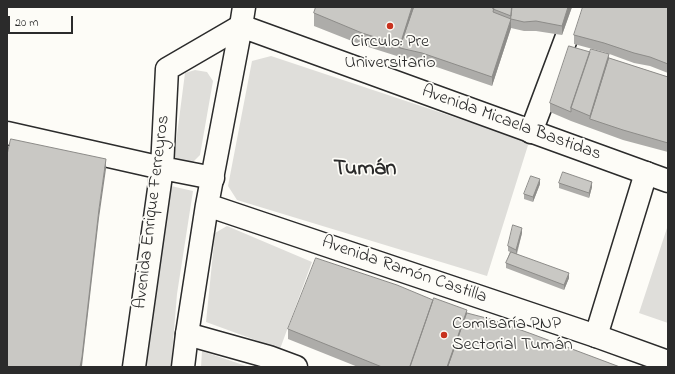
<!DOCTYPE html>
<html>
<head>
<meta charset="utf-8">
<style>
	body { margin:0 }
	#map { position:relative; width:675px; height:374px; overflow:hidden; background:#fdfcf7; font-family:"Indie Flower",sans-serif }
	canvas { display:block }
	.frame { position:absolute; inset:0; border:8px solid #2b2b2b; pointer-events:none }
	.scale { position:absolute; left:8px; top:16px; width:65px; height:18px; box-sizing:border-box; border:2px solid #2b2b2b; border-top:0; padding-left:5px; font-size:12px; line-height:14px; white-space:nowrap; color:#2b2b2b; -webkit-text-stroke:3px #fdfcf7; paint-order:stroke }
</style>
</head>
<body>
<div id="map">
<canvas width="675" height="374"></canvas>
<div class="frame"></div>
<div class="scale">20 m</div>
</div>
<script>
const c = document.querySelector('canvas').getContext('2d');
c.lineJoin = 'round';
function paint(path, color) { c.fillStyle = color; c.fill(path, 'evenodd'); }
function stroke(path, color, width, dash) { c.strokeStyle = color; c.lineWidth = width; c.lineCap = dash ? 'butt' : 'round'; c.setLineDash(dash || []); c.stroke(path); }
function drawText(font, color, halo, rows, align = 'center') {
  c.font = font + ' "Indie Flower",sans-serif'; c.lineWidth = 3.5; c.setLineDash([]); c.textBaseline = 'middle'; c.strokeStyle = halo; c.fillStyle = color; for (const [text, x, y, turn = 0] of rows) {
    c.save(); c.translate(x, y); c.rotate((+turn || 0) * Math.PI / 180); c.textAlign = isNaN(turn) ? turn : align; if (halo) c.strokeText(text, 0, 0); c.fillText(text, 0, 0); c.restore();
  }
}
const green = new Path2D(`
	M271,56l258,86 -42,134 -250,-76 -9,-14 24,-125z
	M195,70l12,2 6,9 -13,74 -8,8 -18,-5 11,-85z
	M171,186l22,5 -16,103 -6,73h-25z
	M668,225v98l-29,-10z
	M227,226l85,36 -32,87 -74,-27 9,-89z
	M202,351l47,16h-48z`);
const minor = new Path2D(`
	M531,132l47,-125
	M7,133l155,35 51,10
	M187,334l82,23 27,10
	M596,336l50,-163
	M134,367l28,-199 5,-99 74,-43`);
const tertiary = new Path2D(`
	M241,26l3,-19`);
const secondary = new Path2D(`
	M207,205l389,131 72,26
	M183,367l4,-33 20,-129 34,-179 427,155`);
const wall = new Path2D(`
	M316,7h256l-10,28 -26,-4h-12l-13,-3 -19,58 -70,-24 -22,-5 -38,-12 -48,-19v-13z
	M668,7v66l-18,-7 -16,-3 -30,-11 -30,-8v-9z
	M609,58l59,19v75l-45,-12 -52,-19 -21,-9v-9z
	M559,183l33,4 -3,11 -30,-10z
	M540,184l-7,18 -9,-3v-5z
	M522,233l-5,21 52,24 -5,12 -58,-22v-5l4,-11 -2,-1v-5z
	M433,300l34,13 153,54h-262l-70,-28v-10z`);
const shadedWall = new Path2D(`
	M412,7h5l-17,41v9v-12z
	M512,7l-1,12v9l-19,58v-9l19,-58z
	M568,7h4l-10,28v-9z
	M609,54v13l-19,52v-3z
	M106,159v10l-7,49 -17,148v1h-2l19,-158z
	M540,179v5l-7,18v-5z
	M592,182v5l-3,11v-5z
	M522,228v5l-6,22v-5z
	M569,273v5l-5,12v-5z
	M467,310v12l-16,45h-4z`);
const building = new Path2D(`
	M316,7h96l-12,38 -38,-12 -48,-20z
	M414,7h80l-1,5 18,7 -19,58 -70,-24 -22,-5z
	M494,7h18l-1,9 -18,-7z
	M512,7h56l-6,19 -26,-5 -12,1 -13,-3z
	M583,7h85v57l-18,-7 -16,-4 -30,-10 -30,-8z
	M569,46l21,6 -19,56v4l-21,-9z
	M591,49l18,5 -19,62 -19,-8z
	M609,58l59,19v66l-45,-13 -33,-11z
	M11,139l95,20 -7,50 -17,148 -2,10h-73v-212z
	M563,172l29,10 -3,11 -30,-10z
	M531,176l9,3 -7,18 -9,-3z
	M513,225l9,3 -6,22 -8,-4z
	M511,252l58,21 -5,12 -58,-22z
	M316,258l81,27 36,15 -23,67h-28l-94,-38z
	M434,298l33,12 -20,57h-37z
	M467,313l23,6 42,15 88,33h-172z`);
const markers = [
	[390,26,4,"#c8321e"],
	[444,335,4,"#c8321e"]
];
const poiNames = [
	["Circulo: Pre",390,43],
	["Universitario",390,64],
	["Comisaría PNP",452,325,"left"],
	["Sectorial Tumán",452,346,"left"]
];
const streetNames = [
	["Avenida Micaela Bastidas",511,124,20],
	["Avenida Enrique Ferreyros",153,212,-83],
	["Avenida Ramón Castilla",404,271,19]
];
const districtNames = [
	["Tumán",365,170]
];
paint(green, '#dfdeda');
stroke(minor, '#2b2b2b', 25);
stroke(tertiary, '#2b2b2b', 25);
stroke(secondary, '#2b2b2b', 25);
stroke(minor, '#fdfcf7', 22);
stroke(tertiary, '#fdfcf7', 22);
stroke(secondary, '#fdfcf7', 22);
paint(wall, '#adaca9');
paint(shadedWall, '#8d8c89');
paint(building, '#c9c8c4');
stroke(building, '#8d8c89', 1);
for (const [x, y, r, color] of markers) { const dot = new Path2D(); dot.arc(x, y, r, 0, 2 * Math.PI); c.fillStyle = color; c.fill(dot); stroke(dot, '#fdfcf7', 1.5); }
drawText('18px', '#2b2b2b', '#fdfcf7', poiNames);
drawText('18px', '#2b2b2b', '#fdfcf7', streetNames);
drawText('bold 22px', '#2b2b2b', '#fdfcf7', districtNames);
</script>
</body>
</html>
